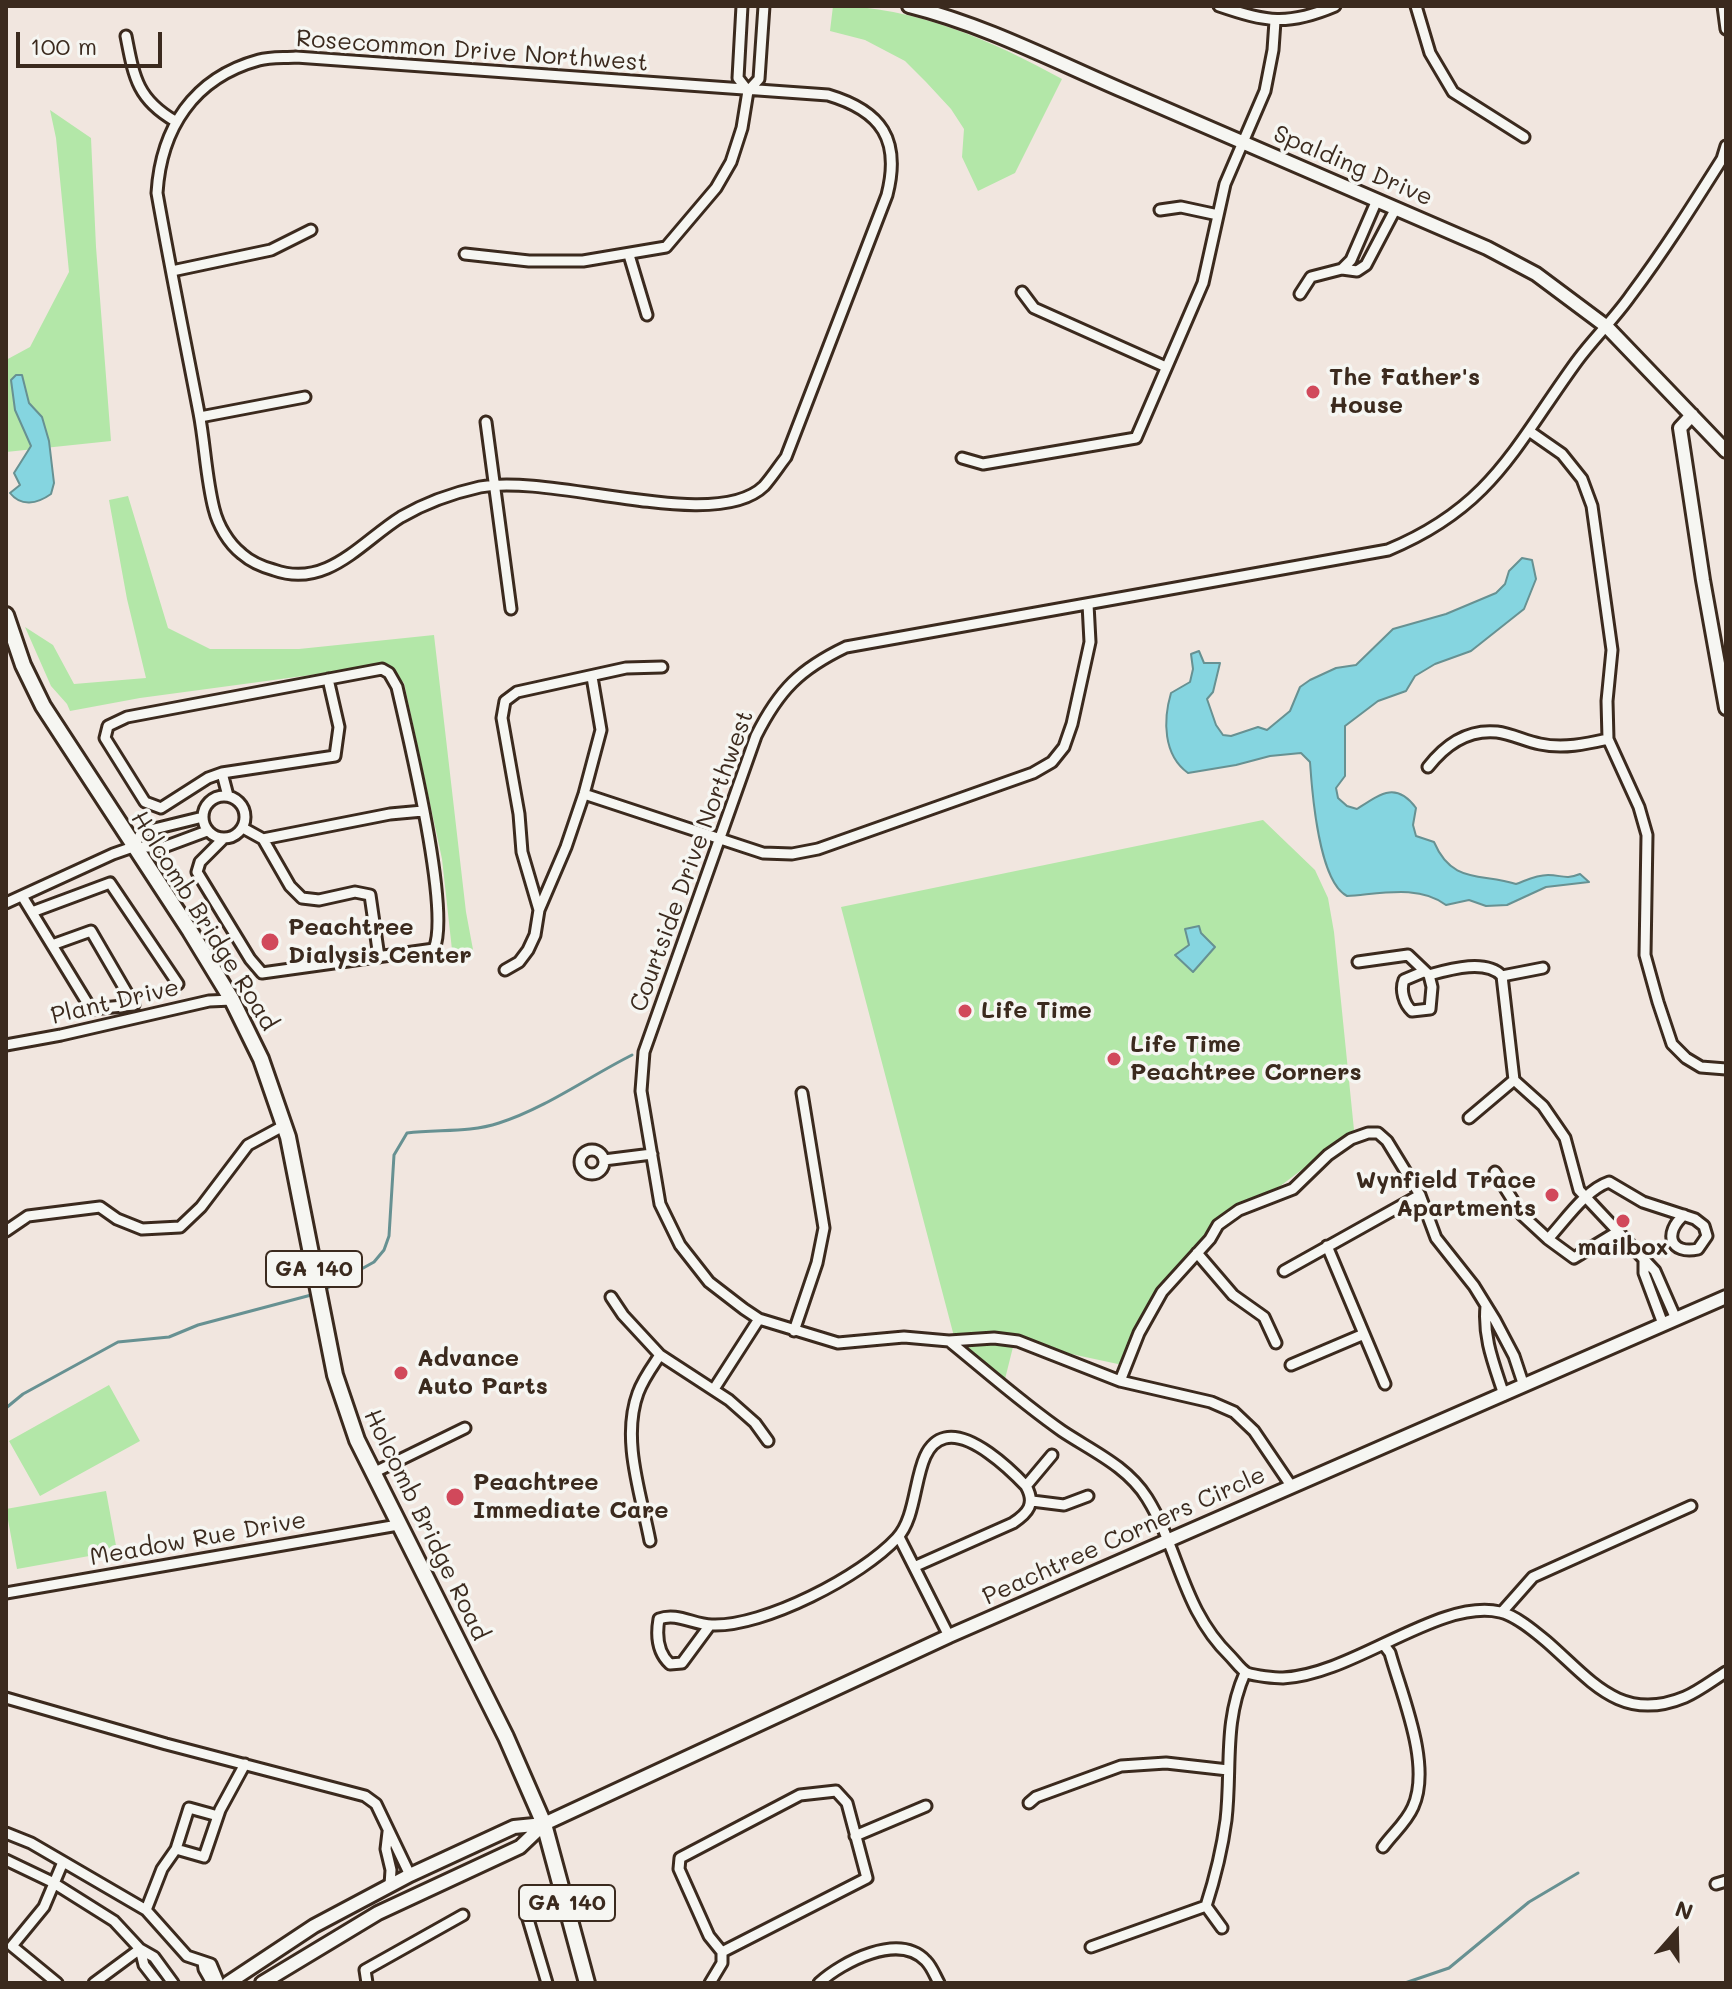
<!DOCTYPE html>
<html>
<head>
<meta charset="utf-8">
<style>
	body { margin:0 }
	#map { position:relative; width:1732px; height:1989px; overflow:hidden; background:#f1e6df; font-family:Mali,sans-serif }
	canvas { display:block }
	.frame { position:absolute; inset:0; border:8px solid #3b2a1e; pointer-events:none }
	.north { position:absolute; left:1636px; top:1893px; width:80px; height:80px; -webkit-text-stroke:6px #f6f6f2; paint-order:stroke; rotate:20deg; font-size:22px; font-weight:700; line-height:32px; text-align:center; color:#3b2a1e }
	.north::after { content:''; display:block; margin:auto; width:28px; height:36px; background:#3b2a1e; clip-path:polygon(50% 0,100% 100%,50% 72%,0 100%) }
	.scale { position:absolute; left:16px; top:32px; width:146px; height:36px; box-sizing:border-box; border:4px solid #3b2a1e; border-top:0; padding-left:10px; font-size:24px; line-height:28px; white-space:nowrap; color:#3b2a1e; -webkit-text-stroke:6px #f6f6f2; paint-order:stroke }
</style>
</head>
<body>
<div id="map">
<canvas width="1732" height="1989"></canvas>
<div class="frame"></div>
<div class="north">N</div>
<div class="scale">100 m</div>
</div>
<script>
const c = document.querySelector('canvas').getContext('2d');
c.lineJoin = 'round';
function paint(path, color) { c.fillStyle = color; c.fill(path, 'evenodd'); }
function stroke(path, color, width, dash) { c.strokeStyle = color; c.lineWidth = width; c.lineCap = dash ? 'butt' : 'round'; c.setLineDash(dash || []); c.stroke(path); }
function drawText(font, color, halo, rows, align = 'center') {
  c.font = font + ' Mali,sans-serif'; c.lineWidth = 7; c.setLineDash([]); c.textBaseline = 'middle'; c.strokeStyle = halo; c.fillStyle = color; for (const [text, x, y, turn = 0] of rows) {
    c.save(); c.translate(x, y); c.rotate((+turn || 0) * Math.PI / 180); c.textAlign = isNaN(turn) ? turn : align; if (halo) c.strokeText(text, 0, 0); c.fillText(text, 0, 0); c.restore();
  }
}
const green = new Path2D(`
	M833,6c81,0 160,35 229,73l-47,94 -37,18 -16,-34 2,-28 -13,-20 -25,-27 -21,-21 -40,-21 -35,-9z
	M50,110l41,28 5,109 15,194 -105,11v-92l24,-13 39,-75 -13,-134z
	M128,496l40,132 42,21h89l135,-14 32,277 8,43 -21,4 -11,-100 -38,-176 -19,-18 -245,33 -70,13 -3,-7 -16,-18 -26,-59 28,18 21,39 72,-6 -19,-79 -18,-99z
	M1263,820l52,50 13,28 6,34 20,198 -96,73 -33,20 -57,62 -36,82 -89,-19 -30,-1 -8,32 -3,-1 -39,-29 -2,-5h-5l-115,-437z
	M109,1385l31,56 -100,55 -31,-55z
	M106,1491l11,60 -100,18 -11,-60z`);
const water = new Path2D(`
	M16,375h6l7,28 13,14 7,24 5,42 -3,11c-14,10 -30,13 -41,-1l10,-8 -6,-12 17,-27 -16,-36 -4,-30z
	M1522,558l10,2 4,19 -12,30 -53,42 -36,13 -20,12 -9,15 -28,10 -33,25v50l-9,12 2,10 9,8 10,3c23,-15 39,-28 59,-1l-3,17 3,11 18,6c18,42 46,31 82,42 11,-4 20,-9 32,-9 14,0 17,5 32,-1l9,8 -43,5 -39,18 -21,1 -17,-6 -23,5c-27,-21 -67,-11 -99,-9 -28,-14 -35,-104 -37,-134l-9,-9 -31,3 -34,9 -48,8c-25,-18 -25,-53 -17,-80l19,-11 3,-13 -2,-15 8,-3 5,12h16l-7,29 -6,7 9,26 7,10 8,1 27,-9 9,3 23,-19 10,-24 10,-7 26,-12 20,-3 37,-36 53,-15 50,-21 9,-9 4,-13z
	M1199,926l2,7 14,14 -22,25 -18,-17 14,-10 -4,-16z`);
const stream = new Path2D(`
	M322,1291l52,-29 10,-12 5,-14 5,-81 13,-22c31,-4 62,0 92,-10 45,-14 91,-47 133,-68
	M6,1408l17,-14 95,-52 51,-5 29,-12 117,-31
	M1405,1983l44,-15 80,-66 49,-29`);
const street = new Path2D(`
	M742,6l-4,72 10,13
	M1219,6c47,16 69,20 116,0
	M1416,6l14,47 23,39 71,45
	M1723,6l3,23
	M126,36c8,41 11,63 49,85
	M296,57l532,38c54,16 73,45 59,100l-101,262c-7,9 -14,20 -22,29 -49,48 -211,-13 -284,1 -27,6 -55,16 -79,30 -40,25 -74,72 -127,53 -11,-3 -23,-8 -32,-16 -14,-11 -24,-29 -28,-45 -8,-31 -9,-65 -15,-96 -14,-73 -29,-146 -42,-220 4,-64 36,-115 102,-133 11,-3 25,-2 37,-3z
	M1160,210l21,-3 37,8
	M465,254l64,7h54l83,-14 50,-59 15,-26 11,-34 6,-37 11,-12 5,-73
	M629,255l18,60
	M1342,269l9,-9 26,-60
	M172,271l99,-21 40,-20
	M1022,292l12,16 132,59
	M1300,294l11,-17 31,-8 15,2 9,-6 30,-57
	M200,417l105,-20
	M486,422l25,187
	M1529,431l33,23 20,25 10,27 20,144 -5,51 1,38 31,68 8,28 -2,120 13,47 14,42 14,14 15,9 25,2
	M962,458l21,6 153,-26 67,-155 22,-99 40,-93 8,-41 2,-29
	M1428,767c17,-22 39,-38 69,-35 15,2 28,9 43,12 23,5 46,0 68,-5
	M222,773l6,23
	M584,794l179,59 29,1 26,-5 215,-76 19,-11 12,-15 8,-23 18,-82 -2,-38
	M203 817a21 21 0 1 1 42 0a21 21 0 1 1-42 0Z
	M243,828l20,11 127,-25 33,-3
	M223,839l-23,23 -3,10 53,87 12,14 172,-24c17,-39 -26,-213 -37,-262l-8,-14 -7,-4 -255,48 -19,9 -3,12 40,64 16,6 47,-30 14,-5 113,-17 4,-29 -11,-48
	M263,839l27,47 12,12 17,2 36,-8 15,3 9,62
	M133,847l9,-15 61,-15
	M22,896l69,113 43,-4 -43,-74 -39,14
	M6,903l107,-49 20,-7h31l43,-16
	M539,910l-17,-58 -3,-38 -17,-96 3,-17 12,-9 109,-24 36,-1
	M32,912l78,-29 68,101
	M1358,962l50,-7 21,20c22,-6 57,-16 73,1l12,104 29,26 22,32 14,52 76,81 21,48
	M505,970l14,-8 9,-12 7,-15 4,-25 27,-63 18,-53 17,-64 -9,-53
	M1423,972l-19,8c-4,10 0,24 8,31l18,-2 2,-22 -3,-12
	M1502,976l41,-8
	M6,1045l55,-10 148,-34 23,-1
	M1469,1118l45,-38
	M580 1162a12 12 0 1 1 24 0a12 12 0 1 1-24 0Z
	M604,1160l48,-6
	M1495,1172l27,43 26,24c17,-18 37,-49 61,-57l34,20 52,17 9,7 3,10 -9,13c-28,6 -35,-16 -14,-34
	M6,1231l22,-15 72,-9 17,12 25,10 38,-2 21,-20 47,-62 37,-20
	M1548,1239l26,19 43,-26
	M1197,1253l36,42 31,22 12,26
	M1644,1259v14l19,51
	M1284,1271l136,-76
	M611,1297l12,18 37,40 69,45 26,23 13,18
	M1486,1306c-3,33 8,58 18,89
	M794,1331l23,-68 7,-35 -22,-135
	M1364,1334l21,50
	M949,1341c37,30 74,63 113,90 30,20 65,35 85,67 33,53 35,111 83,158 5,5 11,14 17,17 9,3 27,5 36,5 70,-3 156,-80 217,-66 15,3 34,19 46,29 44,38 74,83 139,56 14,-6 28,-17 41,-25
	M1291,1365l73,-31 -37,-88
	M1120,1381l19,-48 23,-41 48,-53 8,-14 21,-15 54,-21 35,-34 23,-16 17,-6h10l9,8 33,54 16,43 38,48 21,34 19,36 10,30
	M714,1389l45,-70
	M373,1473l92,-45
	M1026,1486l26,-31
	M1292,1487l-38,-56 -20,-19 -23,-10 -91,-21 -102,-40 -24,-3 -45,3 -45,-4 -66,6 -79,-24 -15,-10 -35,-27 -29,-37 -20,-41 -19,-113 3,-39 112,-316c23,-46 44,-67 90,-89l542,-97c104,-43 127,-104 189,-189 17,-23 38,-43 54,-66 33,-44 62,-90 91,-136l4,-13
	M1032,1501l32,4 24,-9
	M899,1537l50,99
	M650,1541c-9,-47 -29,-102 -12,-148 5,-14 14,-26 22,-38
	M6,1593l392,-68
	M1502,1612l31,-35 158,-71
	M710,1625l-28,38 -12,1c-13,-12 -14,-28 -11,-45 18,-7 35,6 53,6 52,2 150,-49 185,-87 25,-26 14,-92 48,-100 26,-6 64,30 81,48 10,18 2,27 -13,37l-97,43
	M6,1698l160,46 199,52 11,8 34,71
	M836,1791l11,12 20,75 -145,74 -13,-16 -30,-67 1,-11 120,-63z
	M1029,1803l7,-6 85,-31 45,-3 62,7
	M218,1816l-29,-8 -13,41 28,8 16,-47 25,-46
	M388,1832l-2,17 5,21 -1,15
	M6,1833l25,10 115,67 41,46 24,8 8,19
	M855,1836l71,-30
	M1383,1847c10,-14 23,-24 30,-40 19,-42 -11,-111 -23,-154l-6,-8
	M6,1860l46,22 62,39 26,28 14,8 19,26
	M1716,1884l10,-3
	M1206,1906l16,22
	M146,1910l16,-41 14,-20
	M528,1919l19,64
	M1091,1947l115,-41c9,-28 16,-56 20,-86 6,-53 -3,-97 19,-147
	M140,1949l4,16 14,18
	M203,1962l1,7 8,14
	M57,1983l-45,-37 32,-39 19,-45
	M94,1983l46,-34
	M367,1983l-2,-13 98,-55
	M710,1983l12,-20v-11
	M819,1983c23,-21 80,-51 107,-22 6,6 9,15 13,22`);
const secondary = new Path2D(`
	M909,6c76,19 143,54 215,85 121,52 242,104 363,157l49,26 71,53 119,124
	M1692,415l-12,13 23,152 23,128
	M228,1983l86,-57 96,-51 104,-48 30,-3 405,-188 777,-339
	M262,1983l116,-70 142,-66 24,-23`);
const primary = new Path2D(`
	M6,615l17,50 20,41 147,225 42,69 29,59 27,78 47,238 22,65 149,297 38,87 43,159`);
const markers = [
	[1313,392,8,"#d1495b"],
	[270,942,10,"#d1495b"],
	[965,1011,8,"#d1495b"],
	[1114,1059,8,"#d1495b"],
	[1552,1195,8,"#d1495b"],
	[1623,1221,8,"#d1495b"],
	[401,1373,8,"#d1495b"],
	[455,1497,10,"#d1495b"]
];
const shields = [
	[314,1269,96],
	[567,1903,96]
];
const shieldNames = [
	["GA 140",314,1269],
	["GA 140",567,1903]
];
const streetNames = [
	["Rosecommon Drive Northwest",472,51,4],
	["Spalding Drive",1353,166,23],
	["Courtside Drive Northwest",692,861,-70],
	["Holcomb Bridge Road",204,921,58],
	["Plant Drive",115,1002,-13],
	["Holcomb Bridge Road",426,1525,64],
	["Peachtree Corners Circle",1124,1536,-24],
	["Meadow Rue Drive",198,1539,-10]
];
const poiNames = [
	["The Father's",1329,378],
	["House",1329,406],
	["Peachtree",288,928],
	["Dialysis Center",288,956],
	["Life Time",981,1011],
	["Life Time",1130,1045],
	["Peachtree Corners",1130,1073],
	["Wynfield Trace",1536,1181,"right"],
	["Apartments",1536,1209,"right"],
	["mailbox",1623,1248,"center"],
	["Advance",417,1359],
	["Auto Parts",417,1387],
	["Peachtree",473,1483],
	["Immediate Care",473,1511]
];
paint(green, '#b3e7a8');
paint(water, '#85d5e0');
stroke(water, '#679192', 2);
stroke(stream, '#679192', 3);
stroke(street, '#3b2a1e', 15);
stroke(secondary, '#3b2a1e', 18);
stroke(primary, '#3b2a1e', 20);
stroke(street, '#f6f6f2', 9);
stroke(secondary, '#f6f6f2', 12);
stroke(primary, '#f6f6f2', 14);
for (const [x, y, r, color] of markers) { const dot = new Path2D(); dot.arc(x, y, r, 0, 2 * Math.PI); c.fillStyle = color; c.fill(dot); stroke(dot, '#f6f6f2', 3); }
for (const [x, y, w] of shields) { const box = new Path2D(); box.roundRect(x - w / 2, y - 18, w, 36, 6); c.fillStyle = '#f6f6f2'; c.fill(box); stroke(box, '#3b2a1e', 2); }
drawText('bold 22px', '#3b2a1e', null, shieldNames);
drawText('24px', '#3b2a1e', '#f6f6f2', streetNames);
drawText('bold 24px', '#3b2a1e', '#f6f6f2', poiNames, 'left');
</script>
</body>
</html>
